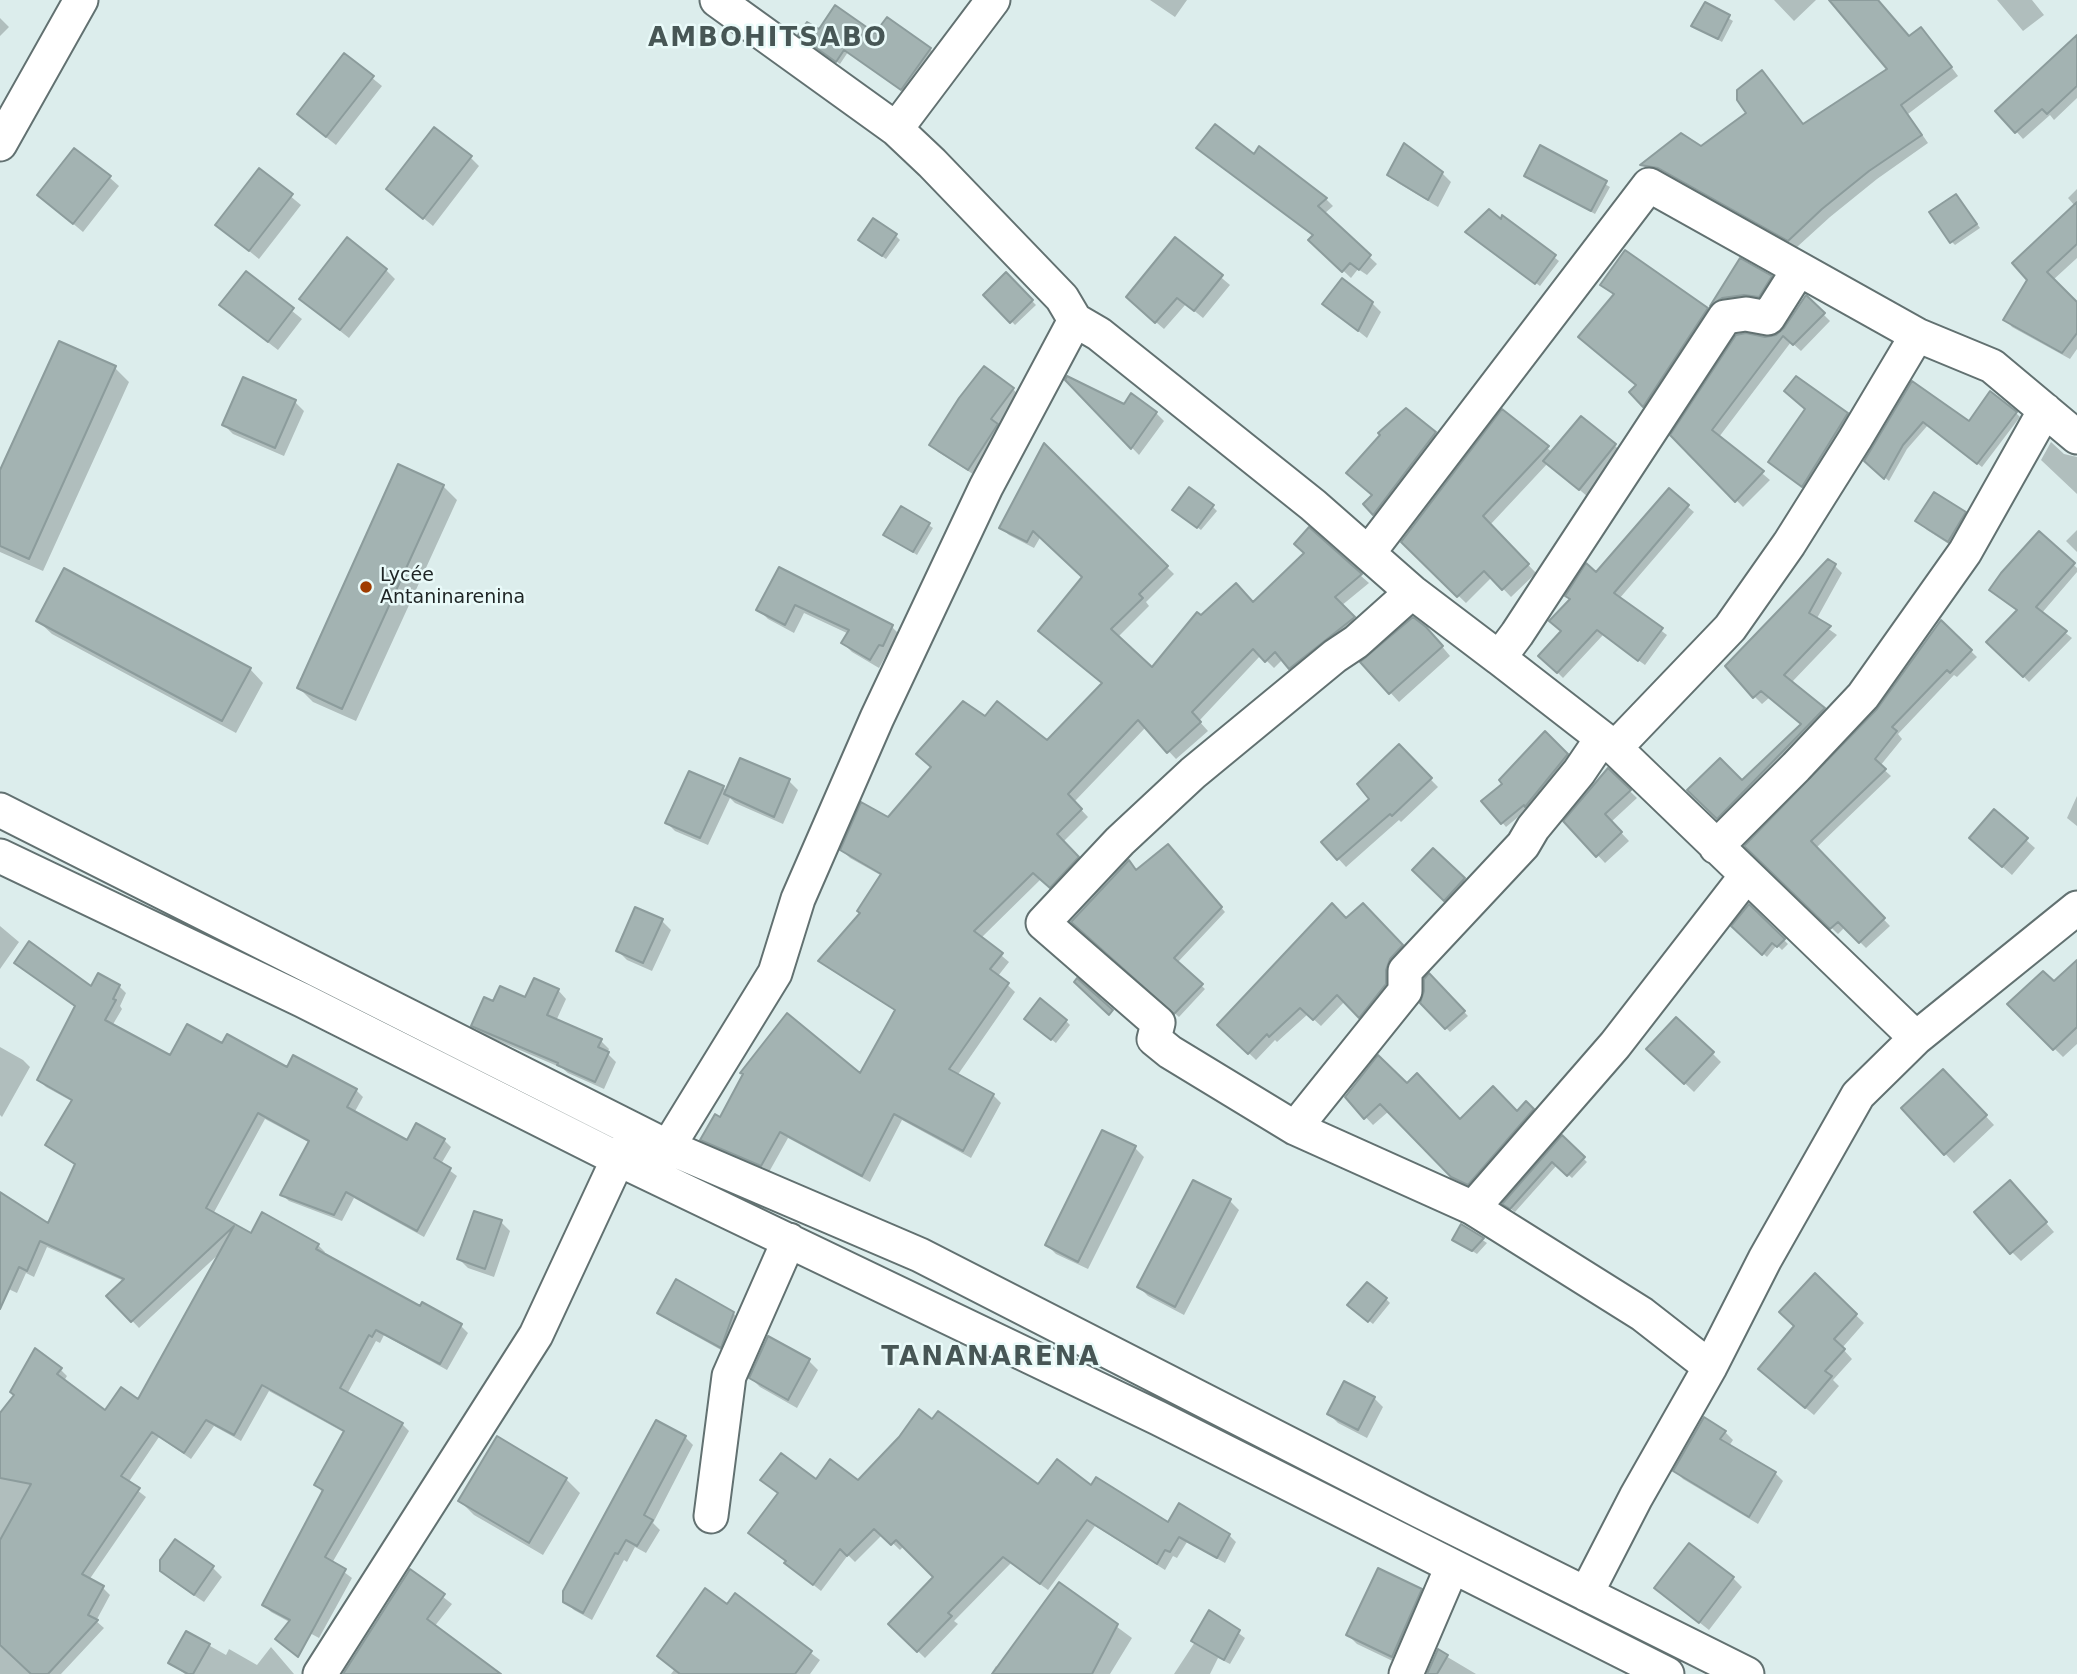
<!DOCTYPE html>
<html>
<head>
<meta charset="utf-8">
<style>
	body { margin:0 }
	canvas { display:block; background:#dcedec }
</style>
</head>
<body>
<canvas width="2077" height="1674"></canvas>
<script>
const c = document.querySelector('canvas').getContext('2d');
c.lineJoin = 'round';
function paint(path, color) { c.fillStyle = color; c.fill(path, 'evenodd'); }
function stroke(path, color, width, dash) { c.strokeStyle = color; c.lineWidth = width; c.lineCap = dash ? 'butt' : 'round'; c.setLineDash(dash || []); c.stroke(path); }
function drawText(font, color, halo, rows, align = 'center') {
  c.font = font + ' "DejaVu Sans",sans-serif'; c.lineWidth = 5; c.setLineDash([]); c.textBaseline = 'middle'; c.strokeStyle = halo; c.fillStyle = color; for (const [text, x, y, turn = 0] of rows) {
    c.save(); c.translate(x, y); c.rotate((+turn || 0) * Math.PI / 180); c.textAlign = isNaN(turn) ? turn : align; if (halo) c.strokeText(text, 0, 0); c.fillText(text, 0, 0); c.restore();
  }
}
const shadow = new Path2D(`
	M1150,0h37l-12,17z
	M1774,0h42l-22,21z
	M1831,0h46l32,38 20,-1 29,39 -50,38 20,29 -51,36 -47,38 -33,30 -129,-72 -18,-3 -7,-7 58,-16 103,-23 85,-56z
	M1997,0h35l12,15 -21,16z
	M1706,5l27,16 -11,21 -29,-16z
	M0,18l9,9 -9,9z
	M819,31l56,5 55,13 4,4 -28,40 -58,-41 -8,12 -36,-25z
	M2077,37v61l-23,22 -4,-5 -27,24 -25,-28z
	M345,56l37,30 -46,59 -28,-22z
	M1541,147l69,40 -15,27 -69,-39z
	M1198,148l56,8 72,43 7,7 -9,8 53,50 -10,11 -9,-6 -7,9 -40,-38 3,-4z
	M470,157l9,9 -46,60 -45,-37z
	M259,170l42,35 -42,54 -42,-34z
	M1442,173l9,9 -13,25 -40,-24 -9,-9z
	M110,178l9,8 -36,46 -44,-37z
	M2077,189v69l-24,22 24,50v19l-7,10 -58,-32 -7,-8 70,-113 -7,-8z
	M1960,200l20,28 -25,17 -4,-4z
	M1503,218l56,43 -19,25 -68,-50 29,-14z
	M896,236l4,4 -14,19 -22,-15z
	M1176,239l54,46 -27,33 -17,-14 -22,25 -28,-24z
	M1741,260l30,17 9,9 -12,19 -48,8 -8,-8z
	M386,270l9,9 -46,59 -38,-30z
	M246,274l56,45 -24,31 -47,-36z
	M1006,275l30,30 -21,20 -29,-30z
	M1602,285l105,24 7,8 -63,96 -20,-21 7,-6 -23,-90z
	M1807,298l23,23 -29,30 -10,-9 -72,95 51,43 -27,27 -70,-72 92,-96 12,-2 9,-8z
	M1372,303l9,9 -14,26 -43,-34z
	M115,368l14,14 -86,189 -43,-19v-78z
	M1067,380l58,26 31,7 8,8 -25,34z
	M1913,383l56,40 47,-10 4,4 -38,50 -54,-42 -21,24 -18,32 -23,-20z
	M1013,389l7,8 -22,29 6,6 -28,44 -38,-24 -7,-8z
	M295,402l9,9 -20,45 -51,-22 -9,-9z
	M1807,409l40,5 4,4 -45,72 -32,-24z
	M1406,410l33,28 -61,79 -13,-13 9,-9z
	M1503,411l50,42 62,-7 9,8 -36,43 -40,-34 -58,62 46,48 -25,24 -19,-20 -26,26 -63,-61z
	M2051,442l13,12 13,3v37l-36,-34z
	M1044,446l130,128 -28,28 3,4 -32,32 35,32 49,-52 52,-14 54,-50 2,-24 60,53 -28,23 20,20 -63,49 -15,-16 -9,9 -13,-13 -62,66 9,10 -32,28 -30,-32 -72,75 14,15 -25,25 22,23 -27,29 -17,-15 -60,59 28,24 -11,14 17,16 -58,84 36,19 8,8 -30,55 -69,-38 -32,62 -82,-44 -19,34 -59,-25 -8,-7 18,-21 141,-43 35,-65 -68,-43 -7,-7 41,-47 20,-38 -32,-18 -8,-8 46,-31 97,-100 62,24 57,-59 -20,-107 -43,-41 -7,12 -25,-13 -8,-7z
	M443,486l14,14 -101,221 -43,-19 -14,-14z
	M1669,491l25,21 -75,87 48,36 -22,30 -42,-30 -40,43 -22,-22 22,-24z
	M1213,507l4,4 -16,19 -23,-17z
	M902,508l31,20 -16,27 -31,-20z
	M1965,513l9,9 -16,28 -31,-20 -9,-9z
	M2077,530v22l-11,-11z
	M2040,534l37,34v4l-36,42 31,24 -43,44 -40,-41 30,-30z
	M1835,566l7,7 -26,47 21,15 -46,48 40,34 -106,108 -36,-35 53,-7 61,-59 -33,-27 -8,7 -7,-7z
	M780,570l112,57 9,9 -9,18 -4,-2 -9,16 -27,-16 -9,-9 6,-9 -45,-21 -10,20 -26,-14 -9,-9z
	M38,621l212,48 13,14 -27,50 -184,-99z
	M1941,622l36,35 -20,20 -3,-2 -56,59 4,5 -22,27 11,10 -75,72 74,78 -24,22 -21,-21 -7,7 -91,-88 131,-136z
	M1435,638l15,18 -51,46 -36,-39z
	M1545,734l26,25 -42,49 -23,19 -22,-26 20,-17z
	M1399,747l39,40 -37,35 -2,-2 -53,47 -23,-25 49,-43z
	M1608,770l29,28 -26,24 18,19 -24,22 -39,-42z
	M789,781l9,9 -15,34 -48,-21 -5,-5 -22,47 -33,-14 -8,-8 56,-36 4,5z
	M2077,796v30l-10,-8z
	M2026,840l9,8 -23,27 -32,-28z
	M1171,850l54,62 -48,51 28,26 -26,28 -106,-95 64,-50z
	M1433,851l40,38 -19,20 -40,-39z
	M1363,906l46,48 -17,38 -25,32 -22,-23 -24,25 -13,-12 -31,28 -2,-2 -19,20 -37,-36z
	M1749,906l39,38 -6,6 -5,-5 -10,12 -33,-31z
	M662,921l9,9 -19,41 -25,-11 -9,-9z
	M0,926l19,16 -19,27z
	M2077,963v81l-14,13 -54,-53 45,-20z
	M23,969l69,19 27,-2 7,7 -6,13 2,3 -10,17 58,32 53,-12 65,23 6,-11 62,32 7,7 -9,16 53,30 37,-3 7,7 -10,17 16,12 -33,61 -70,-39 -12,23 -53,-20 -7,-6 28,-52 -45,-24 -52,95 38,22 67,9 7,7 -2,3 97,53 3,-4 38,22 7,7 -21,37 -63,-35 -4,8 -4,-2 -29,53 55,30 7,7 -77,132 20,15 -33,60 -48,-26 -7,-7 59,-112 -7,-8 29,-52 -76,-42 -28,50 -27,-15 -23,33 -32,-22 -31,46 18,14 -57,83 14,8 7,7 -14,26 8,7 -43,46h-61v-258l60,-47 7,7 -3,5 41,32 34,-12 82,-149 -82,76 -30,-32 15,-15 -77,-34 -13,30 -8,-4 -9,20 -17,-8v-90l49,31 27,-60 -29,-21 26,-43 -27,-15 -7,-7 38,-72z
	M1429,976l39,40 -18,16 -28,-29z
	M558,990l8,9 -10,22 45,20 8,8 -2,4 9,9 -12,27 -36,-16 -6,-5 -80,-34 -9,-8 21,-23 32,-3z
	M1066,1021l4,4 -14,18 -26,-20z
	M0,1047l23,13 7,7 -28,50 -2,-2z
	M1649,1049l64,5 8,8 -27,30z
	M1952,1080l42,45 -40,38 -51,-54z
	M1407,1086l53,35 58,-8 8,-9 15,14 -64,74 -16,-7 -72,-74 -16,14 -26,-28z
	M1562,1138l25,24 -15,16 -15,-13 -42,47 -7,-5z
	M1135,1148l9,9 -56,112 -32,-15 -9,-9z
	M2019,1192l35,40 -33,29 -9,-9z
	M1230,1201l9,9 -55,105 -36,-19 -9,-9z
	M475,1213l26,9 9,9 -16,46 -26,-9 -9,-9z
	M1461,1226l26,17 -10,11 -23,-15z
	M1815,1276l49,47 -22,25 10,11 -19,21 6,6 -25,29 -46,-38 28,-51z
	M1386,1299l4,4 -17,21 -19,-15z
	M660,1312l73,1 9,9 -12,33 -61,-34z
	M809,1361l9,9 -21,38 -37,-21 -9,-9z
	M1374,1398l9,9 -16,31 -29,-15 -9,-9z
	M1725,1432l8,8 -4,6 46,27 8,8 -25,43 -75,-45 -8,-8z
	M685,1437l8,8 -40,78 7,7 -14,23 -11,-6 -8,15 -3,-2 -32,60 -18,-10 -9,-9z
	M566,1479l14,14 -37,62 -69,-40 -14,-14z
	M816,1481l276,6 76,38 12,-20 49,30 7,7 -11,21 -38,-21 -10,16 -4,-2 -8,14 -70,-44 -47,64 -37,-27 -57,58 4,3 -33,34 -35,-34 46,-47 -32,-31 -4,4 -17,-16 -28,28 -7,-7 -27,36 -35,-28z
	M175,1542l38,26 9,9 -18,25 -33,-22 -9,-10z
	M410,1571l42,33 -18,23 64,47h-152z
	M1733,1578l9,9 -33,43 -53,-42z
	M1060,1585l72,53 -22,36h-119l5,-8 2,2z
	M1421,1590l9,9 -29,66 -44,-21 -9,-9z
	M735,1595l85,65 -10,14h-139l3,-4 -15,-14 68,-50z
	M1210,1612l35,26 -15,26 -12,-6 -8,16h-36l21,-32z
	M187,1633l39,22 3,-6 28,16 14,-18 23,27h-109l-15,-11z
	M1439,1652l37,22h-47z`);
const building = new Path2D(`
	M1829,0h49l31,36 12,-9 31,40 -51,38 21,30 -53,36 -47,38 -34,32 -130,-73 -18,-3 41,-32 20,13 45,-33 -9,-13v-10l25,-20 41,54 84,-55z
	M1705,2l25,13 -12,24 -27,-13z
	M835,5l40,28 12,-16 44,31 -30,42 -57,-40 -8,12 -38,-27 9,-13 12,7z
	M2077,35v51l-30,28 -5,-5 -27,24 -20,-22z
	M344,53l30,23 -48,61 -29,-23z
	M1215,124l39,30 5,-8 68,52 -9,8 53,49 -12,15 -9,-7 -8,9 -34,-32 5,-5 -117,-87z
	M434,127l38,29 -49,63 -37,-30z
	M1404,143l39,29 -15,28 -41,-25z
	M1540,145l67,36 -16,30 -67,-35z
	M74,148l37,28 -38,48 -36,-29z
	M259,168l34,26 -44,57 -34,-26z
	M1956,194l21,30 -27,19 -21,-31z
	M2077,202v42l-30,28 30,30v31l-15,20 -59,-33 24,-40 -15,-17z
	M1489,209l12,10 1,-4 54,40 -21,29 -70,-52z
	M873,218l24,16 -15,22 -24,-16z
	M347,237l40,32 -47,61 -41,-31z
	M1175,237l48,38 -29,36 -17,-13 -22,25 -29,-26z
	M1625,250l83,58 -65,99 -14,-15 7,-7 -58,-48 36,-43 -14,-9z
	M1740,258l32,18 -13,21 -15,-2 -22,3 -12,8z
	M246,271l48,37 -26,34 -49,-37z
	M1006,272l27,28 -23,23 -27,-28z
	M1342,278l31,24 -15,29 -36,-27z
	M1806,295l19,18 -32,32 -10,-9 -71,94 52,41 -29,31 -65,-67 66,-100 10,-2 19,4 11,-2 8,-7z
	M59,341l57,25 -87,193 -29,-13v-76z
	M984,366l30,22 -23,31 7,5 -30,46 -39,-25 30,-47z
	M1067,376l57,28 7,-11 26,19 -26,37 -66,-69z
	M1796,376l52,37 -46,74 -34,-25 37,-53 -21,-18z
	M243,377l53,23 -21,48 -53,-23z
	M1912,381l57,40 21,-30 27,21 -40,52 -54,-42 -20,23 -19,34 -20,-18z
	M1406,408l30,24 -63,83 -10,-11 9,-9 -26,-22 34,-38 -2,-2z
	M1502,409l47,37 -66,70 46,48 -27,26 -18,-19 -27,26 -56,-55z
	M1581,416l35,28 -37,46 -36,-29z
	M1044,443l124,123 -29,28 4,4 -32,31 41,38 45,-55 4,3 35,-32 17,19 51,-49 -10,-9 15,-17 53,47 -27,23 20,20 -66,52 -14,-17 -10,10 -12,-13 -61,63 9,10 -34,31 -29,-33 -70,74 14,15 -25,25 22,23 -29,31 -17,-15 -59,58 29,22 -13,16 19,14 -60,86 45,25 -31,57 -69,-37 -32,62 -82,-44 -19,34 -61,-26 15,-26 5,3 23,-43 -3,-1 47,-60 73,60 35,-63 -77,-49 42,-48 -3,-2 24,-37 -41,-24 21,-48 27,15 43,-50 -15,-13 47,-53 22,15 12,-15 50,39 55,-57 -64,-52 44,-54 -49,-46 -6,11 -28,-14z
	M398,464l46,21 -102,224 -45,-21z
	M1189,487l25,18 -17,23 -25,-18z
	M1669,488l20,17 -75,88 49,35 -25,33 -41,-31 -40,43 -19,-17 23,-25 -12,-10 21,-22 -5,-3 21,-33 10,9z
	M1934,492l32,20 -18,30 -33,-21z
	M901,506l29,17 -17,29 -30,-17z
	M2039,531l36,32 -39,44 31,24 -44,46 -37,-35 31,-32 -28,-20 12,-17z
	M1828,559l8,5 -27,49 22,13 -47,49 41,33 -108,111 -30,-29 33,-32 22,22 59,-56 -40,-33 -8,7 -28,-32z
	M779,567l114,58 -10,21 -4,-1 -9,15 -29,-17 8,-13 -54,-25 -10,20 -29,-15z
	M64,568l187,100 -29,53 -186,-100z
	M1413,617l13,10 17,19 -54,48 -29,-32z
	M1941,620l31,30 -22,23 -3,-3 -55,57 5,4 -22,28 11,10 -75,72 74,77 -26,25 -21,-21 -8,7 -86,-83 133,-137z
	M1545,731l23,23 -43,53 -1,-2 -23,19 -20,-23 21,-17 -3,-4z
	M1399,744l33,34 -40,38 -2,-2 -53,46 -16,-18 48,-43 -12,-15z
	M740,758l50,21 -16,38 -50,-23z
	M1608,768l23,22 -26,24 17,18 -26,25 -33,-36z
	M689,771l35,15 -24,52 -35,-15z
	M1994,809l34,29 -26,29 -33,-29z
	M1168,844l54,63 -48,51 29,26 -29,30 -103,-92 58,-62 7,10z
	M1433,848l32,30 -21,23 -32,-31z
	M1332,903l14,15 17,-15 40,42 -13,14 -4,11v14l-27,34 -22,-23 -24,25 -13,-12 -31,29 -2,-3 -19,20 -31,-29z
	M1749,904l36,35 -8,8 -5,-4 -10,12 -31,-29z
	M635,907l28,12 -20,44 -27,-12z
	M29,941l62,45 7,-13 22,12 -7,14 3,1 -11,20 65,35 17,-31 35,19 5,-9 60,33 6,-12 64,34 -10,18 60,33 9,-17 29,16 -11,19 17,10 -34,63 -71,-39 -12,23 -54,-20 29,-54 -51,-28 -52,95 45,25 11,-21 57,32 -3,5 104,57 2,-4 40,22 -22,40 -64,-34 -4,7 -3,-2 -29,53 63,35 -78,134 21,12 -48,88 -23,-18 15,-19 -28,-15 61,-115 -9,-5 30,-54 -82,-46 -28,50 -28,-15 -22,33 -32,-21 -31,44 19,12 -58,86 22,12 -16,29 10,5 -50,54h-17l-31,-29v-105l31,-56 -31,-6v-65l14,-18 -4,-3 25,-44 27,20 -5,6 48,36 16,-23 17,12 96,-173 -103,96 -25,-26 18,-17 -84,-38 -13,30 -8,-4 -19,42v-117l48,31 27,-59 -30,-19 27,-45 -35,-20 38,-74 -61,-43z
	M2077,960v67l-24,23 -46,-46 36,-33 11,10z
	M1429,973l36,38 -20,18 -25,-26 4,-12v-12z
	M534,978l25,11 -12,26 55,24 -4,8 11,5 -14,30 -38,-17 1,-2 -87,-37 13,-29 9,4 7,-15 25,11z
	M1077,978l36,32 -4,5 -35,-33z
	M1040,998l27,22 -16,20 -27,-21z
	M1676,1017l38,35 -30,32 -38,-35z
	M1378,1055l29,28 10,-10 43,46 33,-33 24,25 9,-10 8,8 -66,76 -17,-8 -71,-73 -16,15 -19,-22z
	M1943,1069l44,46 -43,40 -43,-47z
	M1102,1130l34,16 -58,116 -33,-17z
	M1562,1135l23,22 -18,19 -15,-14 -42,47 -8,-5z
	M1193,1180l38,19 -56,108 -38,-20z
	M2010,1180l37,42 -37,32 -36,-42z
	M474,1211l28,9 -17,49 -28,-10z
	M1461,1224l23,14 -12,13 -20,-11z
	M1815,1273l42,41 -23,25 11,10 -20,22 7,5 -27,32 -47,-39 36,-43 -15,-14z
	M676,1279l58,33 -13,36 -64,-35z
	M1367,1282l20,16 -19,24 -21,-17z
	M768,1336l42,23 -22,41 -39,-22z
	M1344,1381l31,16 -17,33 -31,-16z
	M919,1409l13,10 6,-8 100,73 19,-25 34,26 5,-8 72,45 11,-19 51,31 -13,24 -38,-21 -9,15 -5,-2 -8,14 -70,-44 -47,64 -37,-27 -55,56 4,3 -35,36 -29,-28 45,-47 -37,-37 -5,5 -17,-16 -27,27 -7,-7 -27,36 -29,-22 2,-2 -38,-28 30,-40 -18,-13 21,-27 35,26 14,-20 28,21 41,-43z
	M1704,1417l22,14 -6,8 56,33 -27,45 -76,-46z
	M656,1420l30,16 -42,79 9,5 -16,26 -11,-6 -8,14 -3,-1 -32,60 -20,-11v-11z
	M497,1436l70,42 -38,65 -71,-42z
	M175,1539l39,27 -20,29 -34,-24v-11z
	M1689,1543l45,34 -35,46 -45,-35z
	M1378,1568l44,21 -30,68 -46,-22z
	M410,1569l35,25 -18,25 74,55h-158z
	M1059,1582l59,42 -26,50h-100z
	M705,1588l22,16 8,-11 77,58 -17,23h-115l-23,-18z
	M1209,1610l31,20 -16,30 -33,-19z
	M186,1631l24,13 -17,30h-5l-20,-11z
	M1438,1649l10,6 -11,19h-10z`);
const minor = new Path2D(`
	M717,0l179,129 36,34 130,135 13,22 24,14 214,171 99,87 87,66
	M896,129l97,-129
	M0,144l81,-144
	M1799,269l-31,49 -22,-4 -21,3 -208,317 -18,24 116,90 301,290
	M1369,552l280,-367 268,150 75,31 85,71
	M1412,592l-56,50 -21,14 -142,117 -73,68 -77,82 115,100 -4,16 16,13 125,76 178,80 169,106 68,53
	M1615,748l115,-120 59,-84 66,-105 62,-104
	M0,810l668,337 252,108 500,256 327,163
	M1716,847l80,-80 67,-71 102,-144 80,-142
	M0,856l302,144 316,159 540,259 509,256
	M1295,1128l110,-137v-20l118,-126 10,-17 46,-56 23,-34
	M668,1147l107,-174 23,-74 79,-181 109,-231 89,-167
	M1473,1208l142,-163 131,-169
	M711,1516l18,-140 60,-136
	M1586,1594l50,-97 74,-130 55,-108 93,-164 58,-57 161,-130
	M320,1674l216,-339 82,-176 13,-17
	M1406,1674l46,-107`);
const markers = [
	[366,587,7,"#9f3c00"]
];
const poiNames = [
	["Lycée",380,576],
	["Antaninarenina",380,598]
];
const districtNames = [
	["AMBOHITSABO",768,39],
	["TANANARENA",991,1358]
];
paint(shadow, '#0003');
paint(building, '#a3b3b2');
stroke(building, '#8c9c9c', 2);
stroke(minor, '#627171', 37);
stroke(minor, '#fff', 33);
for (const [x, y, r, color] of markers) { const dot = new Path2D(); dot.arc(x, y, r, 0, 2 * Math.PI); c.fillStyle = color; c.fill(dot); stroke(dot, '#e9faf9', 2.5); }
drawText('19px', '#1e2424', '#e9faf9', poiNames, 'left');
c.letterSpacing = '2px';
drawText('bold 26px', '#475655', '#e9faf9', districtNames);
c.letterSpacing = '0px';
</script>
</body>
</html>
